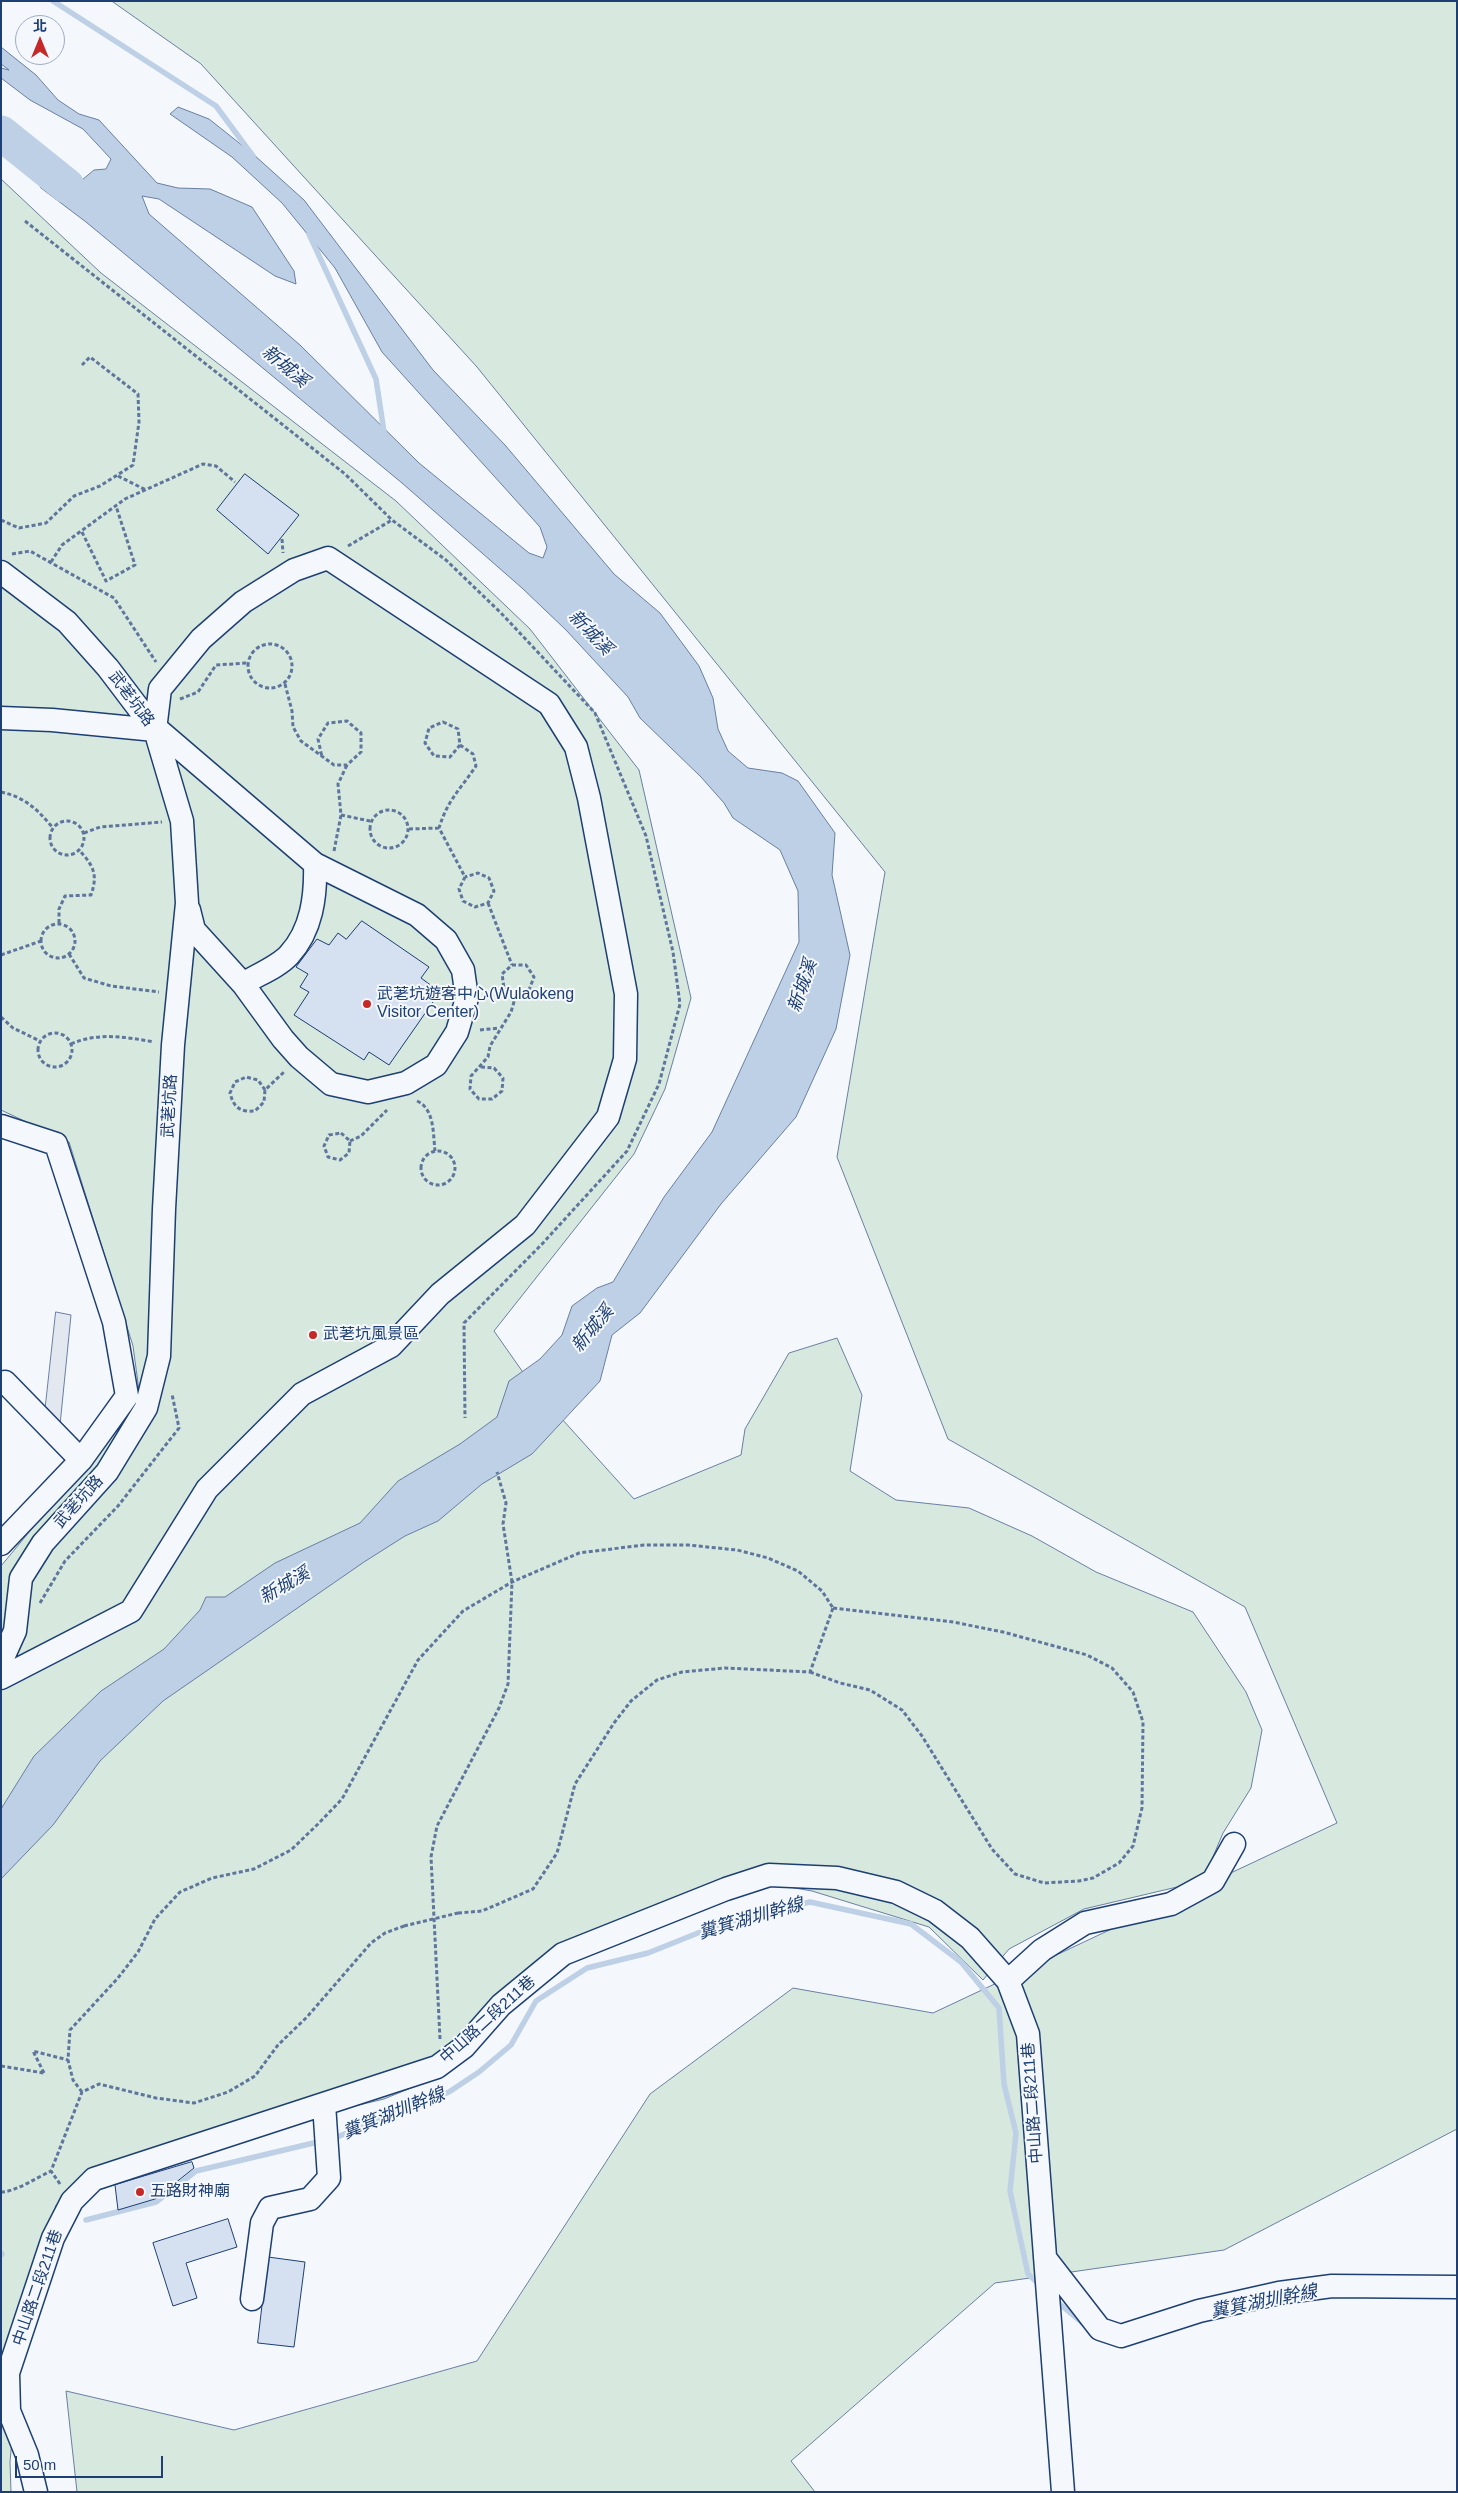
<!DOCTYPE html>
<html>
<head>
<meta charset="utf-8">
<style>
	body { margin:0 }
	#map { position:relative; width:1458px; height:2493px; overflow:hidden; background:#f4f7fb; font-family:Helvetica,"Noto Sans TC",sans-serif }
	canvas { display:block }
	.frame { position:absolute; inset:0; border:2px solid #1d3f73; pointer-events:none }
	.north { position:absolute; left:15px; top:15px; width:50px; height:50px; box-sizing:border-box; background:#f4f7fb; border:1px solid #9eadc5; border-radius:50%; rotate:0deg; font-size:14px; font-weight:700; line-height:20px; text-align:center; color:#1d3f73 }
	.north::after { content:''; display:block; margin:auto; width:18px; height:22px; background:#c62828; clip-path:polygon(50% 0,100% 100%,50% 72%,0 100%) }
	.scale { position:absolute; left:15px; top:2456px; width:148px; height:22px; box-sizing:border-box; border:2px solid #1d3f73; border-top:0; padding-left:6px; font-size:15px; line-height:18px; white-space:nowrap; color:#1d3f73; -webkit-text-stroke:4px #f4f7fb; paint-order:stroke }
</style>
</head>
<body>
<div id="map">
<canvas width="1458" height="2493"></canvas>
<div class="frame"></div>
<div class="north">北</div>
<div class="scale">50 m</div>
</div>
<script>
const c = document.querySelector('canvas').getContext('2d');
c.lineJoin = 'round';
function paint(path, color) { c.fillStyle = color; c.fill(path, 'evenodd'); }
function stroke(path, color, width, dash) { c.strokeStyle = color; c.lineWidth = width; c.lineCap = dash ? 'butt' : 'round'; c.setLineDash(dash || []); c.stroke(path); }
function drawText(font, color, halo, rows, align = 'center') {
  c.font = font + ' Helvetica,"Noto Sans TC",sans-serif'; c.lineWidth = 4; c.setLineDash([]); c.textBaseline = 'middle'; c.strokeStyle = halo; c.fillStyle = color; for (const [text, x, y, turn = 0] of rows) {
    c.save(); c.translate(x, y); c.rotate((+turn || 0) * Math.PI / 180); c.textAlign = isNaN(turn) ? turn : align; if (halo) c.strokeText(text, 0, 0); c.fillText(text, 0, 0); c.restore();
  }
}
const green = new Path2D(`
	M112,1h1345v2128l-233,121 -229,33 -204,178 24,31h-738l-11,-101 168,39 243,-69 173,-267 143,-106 140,25 404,-190 -92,-216 -297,-168 -111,-282 48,-285 -408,-505 -276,-303z
	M1,179l100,94 295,228 134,128 109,141 52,228 -26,91 -31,65 -140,177 40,57 100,111 107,-44 4,-26 44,-76 48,-15 25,57 -12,76 46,29 73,8 63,28 64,36 97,40 53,80 16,38 -11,58 -28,45 -16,38 -30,16 -93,22 -75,40 -26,31 -54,-53 -117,-36 -46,-8 -199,80 -39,25 -43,53 -43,34 -58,24 -75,18 -253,88 -36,148 -10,109 1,30h-10v-926l139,-168 -7,-52 -64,-204 -68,-32z`);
const parking = new Path2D(`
	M56,1312l15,3 -11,110 -16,-3z`);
const water = new Path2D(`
	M1,47l35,28 22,25 21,14 20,6 58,63 21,5 32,1 42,18 42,64 2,13 -21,-8 -116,-77 -17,-3 7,18 151,131 119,118 110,90 14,5 4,-11 -7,-20 -158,-175 -47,-84 -53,-65 -50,-46 -62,-43 8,-7 31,12 44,35 51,46 129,170 72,75 109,129 46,39 39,53 14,32 5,31 10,22 20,17 34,5 16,8 37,52 -3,42 18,80 -14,74 -40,88 -75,87 -81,109 -28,22 -12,46 -68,73 -50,30 -44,37 -33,15 -41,26 -201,139 -63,60 -47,64 -52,54v-70l33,-53 67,-65 63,-42 36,-39 6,-13h19l50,-34 85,-40 38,-42 62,-37 37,-27 12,-36 31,-22 22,-24 10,-29 25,-18 16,-6 51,-85 48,-65 87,-190 -1,-51 -18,-41 -47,-32 -9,-15 -23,-26 -61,-59 -12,-21 -62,-67 -44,-42 -120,-105 -316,-261 -45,-34 -14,-26 5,-13 29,15 21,16 12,-10 12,-1 5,-10 -28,-30 -53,-29 -29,-22v-10l8,2 -8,-6z`);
const stream = new Path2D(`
	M53,1l163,105 37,50
	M309,234l67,145 8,53
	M332,2139l117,-47 30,-20 32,-27 25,-44 51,-33 61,-15 75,-30 87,-21 101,22 50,38 38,46 5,76 12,49 -6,58 18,83 13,12
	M86,2220l70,-18 40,-31 126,-30
	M1,2255l1,-1
	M1055,2300l31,26`);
const river = new Path2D(`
	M1,133l66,53`);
const building = new Path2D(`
	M245,474l54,41 -31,39 -51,-44z
	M362,921l67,46 -8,11 19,14 -51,73 -20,-13 -5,8 -70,-45 15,-23 -9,-5 8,-13 -12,-7 21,-28 12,6 9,-12 8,6z
	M192,2162l2,6 -39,31 -37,11 -3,-25z
	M228,2219l9,28 -51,16 11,35 -24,8 -20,-63z
	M268,2257l37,5 -11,85 -36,-4z`);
const path = new Path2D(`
	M25,221l320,253 47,46 54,40 55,53 94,100 51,123 27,116 7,52 -21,80 -32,67 -84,92 -79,80 1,95
	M118,476l28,14
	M1,520l18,8 27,-5 28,-27 26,-10 33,-21 6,-43 -1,-28 -48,-37 -8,8
	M82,532l24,49 29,-16 -19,-59
	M282,539l1,14
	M348,546l44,-26
	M12,554l18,-3 84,47 42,64
	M51,562l11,-17 63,-46 78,-35 13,2 19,16
	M248 666a22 22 0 1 1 44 0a22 22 0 1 1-44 0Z
	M285,684l7,27 1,16 8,14 33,24h13l14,-13v-19l-14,-12 -19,2 -10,16 4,18
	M180,699l18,-7 18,-27 31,-2
	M443,722l15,7 2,16 -10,12 -16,-1 -9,-13 4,-15z
	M460,745l13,9 3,12c-16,24 -28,33 -37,62l26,49 -6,12 4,12 12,6 13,-4 6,-12 -5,-13 -11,-5 -13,4
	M1,792c24,5 37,18 52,36
	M370 829a19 19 0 1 1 38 0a19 19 0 1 1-38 0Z
	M341,815l29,6
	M50 838a17 17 0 1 1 34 0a17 17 0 1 1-34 0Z
	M409,829l30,-1
	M84,833l16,-6 62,-5
	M334,851l7,-36 -3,-31 9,-19
	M488,903l24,62
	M59,923v-14l6,-13 26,-1c7,-20 3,-29 -12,-45
	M41 941a17 17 0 1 1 34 0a17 17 0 1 1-34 0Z
	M69,954l15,24 27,8 48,6
	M1,955l40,-14
	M512,965h14l8,12 -5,13 -13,5 -12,-7 -2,-14z
	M1,1017l12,11 27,13
	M480,1030l19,-2
	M38 1050a17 17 0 1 1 34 0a17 17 0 1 1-34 0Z
	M71,1044c27,-12 55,-7 83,-2
	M481,1067l13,1 9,10 -1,13 -10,8h-13l-9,-10 1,-13 17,-19 2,-11 21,-34 5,-17
	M265,1090l-7,-10 -12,-3 -11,5 -5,11c4,15 10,19 25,18l9,-9 1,-12 19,-18
	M417,1101c18,8 16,34 18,50
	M341,1133l9,8 -1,12 -9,7 -12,-3 -4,-11 5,-11z
	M350,1141l11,-5 26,-26
	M421 1168a17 17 0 1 1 34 0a17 17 0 1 1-34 0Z
	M40,1603l25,-42 53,-55 61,-78 -7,-34
	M810,1672l30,11 30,7 32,20 20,26 70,113 23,25 29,9 35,-2 14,-3 26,-15 14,-17 9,-38 1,-86 -10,-30 -21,-24 -25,-13 -84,-23 -50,-10 -120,-14
	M458,1913l24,-2 51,-22 24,-36 18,-69 39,-61 17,-22 26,-21 25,-8 43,-4 85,4 23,-64
	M440,2039l-9,-182 6,-31 62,-118 9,-24 4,-102 -9,-58 3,-21 -9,-31
	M1,2066l43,7
	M44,2073l-11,-22 35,9
	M82,2092l-9,-12 -5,-20 2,-30 48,-52 20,-26 17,-33 25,-27 32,-14 42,-9 37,-19 27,-26 24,-25 76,-139 45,-49 49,-29 67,-29 65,-8h44l49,5 31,8 30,13 24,20 11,17
	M60,2184l-9,-13 31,-79 17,-8 57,14 38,5 34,-11 27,-16 23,-31 29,-28 64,-74 14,-10 19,-7
	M1,2192c14,0 35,-14 50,-21`);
const minor = new Path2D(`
	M1,572l66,50 41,46 47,62 27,91 5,82 -14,142 -9,164 -5,147 -13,52 -39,64 -64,71 -22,35 -6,53 -14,31
	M1,718l51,2 103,10 5,-41 41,-50 42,-37 51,-32 34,-12 221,146 27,43 13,51 37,196 -1,65 -17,58 -83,108 -85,69 -49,52 -89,48 -95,95 -76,122 -130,67
	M155,730v-3l160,137 102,51 29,25 17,30 4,28 -10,34 -21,33 -30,18 -38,9 -37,-8 -32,-27 -16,-18 -40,-55c14,-9 35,-17 46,-29 23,-25 27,-59 26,-91
	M189,910l5,20 49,54
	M1,1126l55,18 58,178 13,74 -46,64 -80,84
	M5,1382l76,78
	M1008,1981l34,-31 43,-27 86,-19 42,-23 21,-37
	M1045,2258l55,71 21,7 78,-25 80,-18 53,-7 125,1
	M252,2299l10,-76 8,-15 40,-9 19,-21 -5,-74
	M36,2492l-9,-37 -18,-44 -1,-38 45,-135 19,-37 22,-22 343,-112 27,-20 37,-42 62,-51 163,-65 43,-14 68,3 59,14 39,19 35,27 38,43 20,53 35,458`);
const pathBridge = new Path2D(`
	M404,1926l54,-13`);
const markers = [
	[367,1004,5,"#c62828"],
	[313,1335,5,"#c62828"],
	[140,2192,5,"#c62828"]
];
const streetNames = [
	["武荖坑路",131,699,53],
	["武荖坑路",170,1106,-87],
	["武荖坑路",79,1502,-48],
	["中山路二段211巷",488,2020,-42],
	["中山路二段211巷",1033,2103,-94],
	["中山路二段211巷",38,2288,-71]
];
const poiNames = [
	["武荖坑遊客中心(Wulaokeng",377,995],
	["Visitor Center)",377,1013],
	["武荖坑風景區",323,1335],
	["五路財神廟",150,2192]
];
const waterNames = [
	["新城溪",285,367,40],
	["新城溪",590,633,46],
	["新城溪",803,986,-71],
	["新城溪",593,1329,-50],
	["新城溪",285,1586,-30],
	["糞箕湖圳幹線",751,1919,-16],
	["糞箕湖圳幹線",394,2114,-22],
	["糞箕湖圳幹線",1264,2302,-11]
];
paint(green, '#d7e8df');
stroke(green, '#687fa3', 1);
paint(parking, '#e3e8f0');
stroke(parking, '#687fa3', 1);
paint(water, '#bed0e5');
stroke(water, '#687fa3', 1);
stroke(stream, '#bed0e5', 5.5);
stroke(river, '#bed0e5', 35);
paint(building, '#d5e0f0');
stroke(building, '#1d3f73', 1);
stroke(minor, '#1d3f73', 25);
stroke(path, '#5e769c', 3, [4, 2.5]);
stroke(minor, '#f4f7fb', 22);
stroke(pathBridge, '#5e769c', 3, [4, 2.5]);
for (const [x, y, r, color] of markers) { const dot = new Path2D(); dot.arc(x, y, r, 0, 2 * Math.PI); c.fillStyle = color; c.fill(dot); stroke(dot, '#f4f7fb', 2); }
drawText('16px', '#1d3f73', '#f4f7fb', streetNames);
drawText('16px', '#1d3f73', '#f4f7fb', poiNames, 'left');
drawText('italic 18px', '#1d3f73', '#f4f7fb', waterNames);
</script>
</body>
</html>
